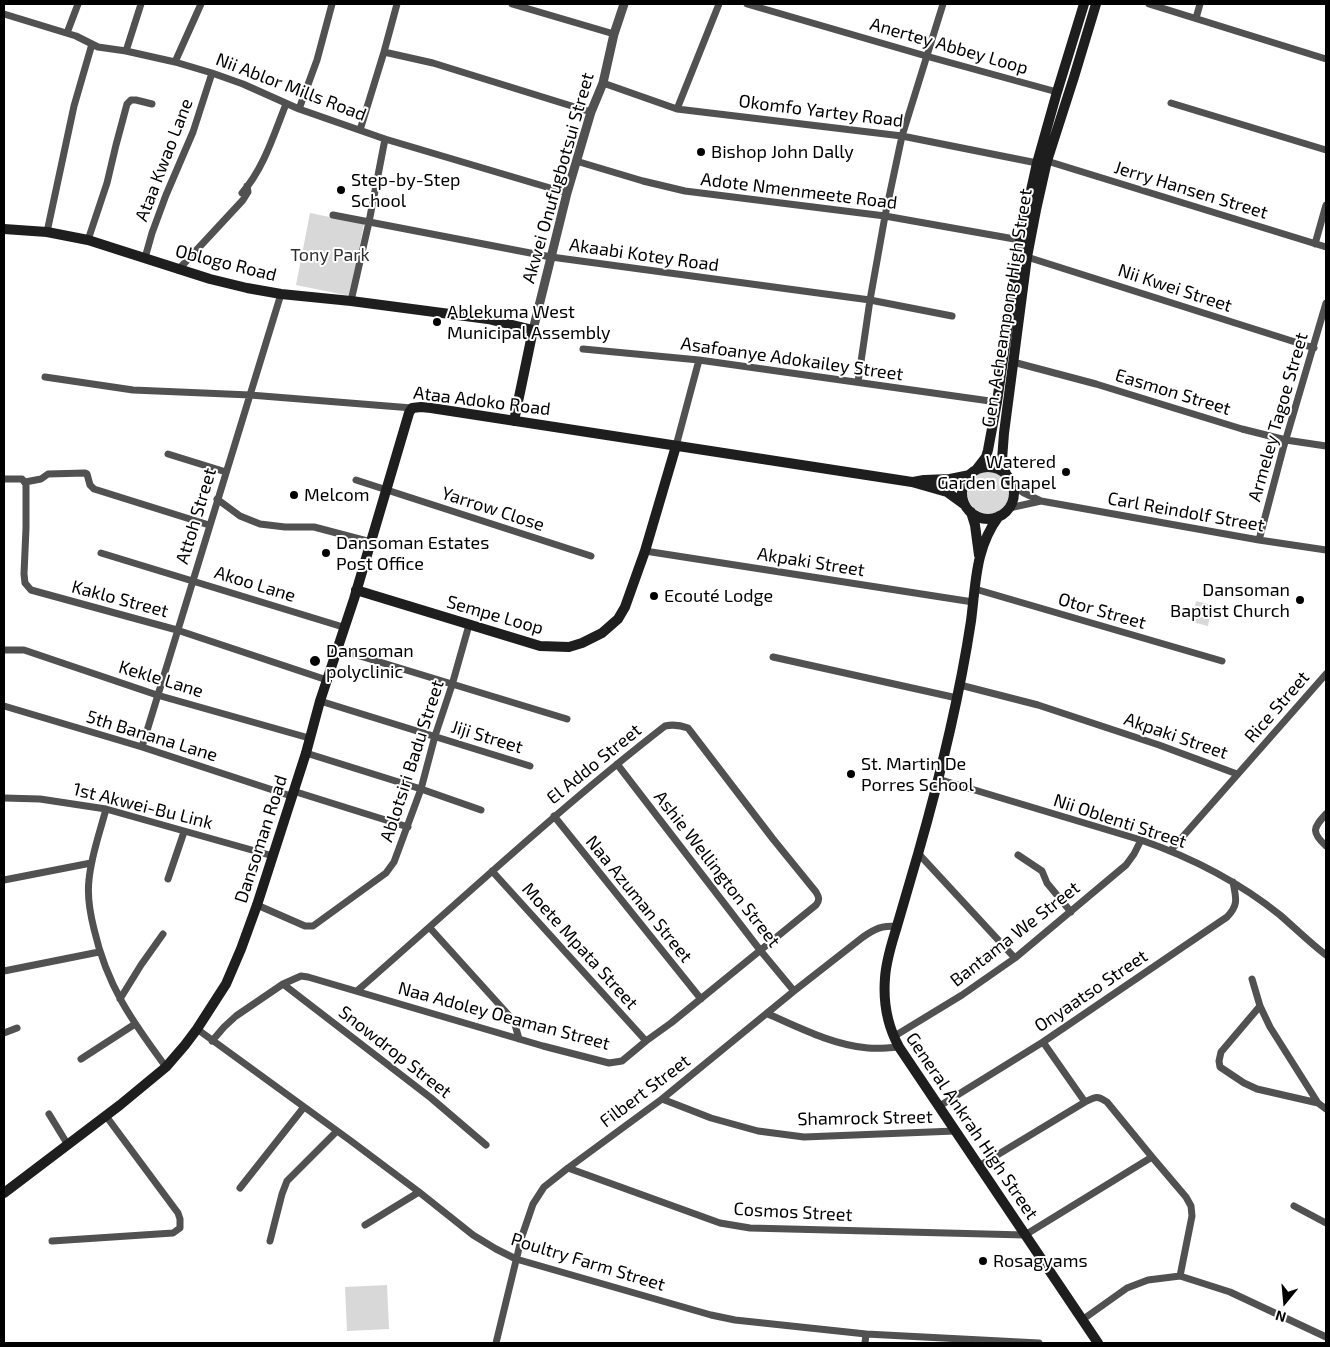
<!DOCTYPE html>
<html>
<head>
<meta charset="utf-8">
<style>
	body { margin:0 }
	#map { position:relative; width:1330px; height:1347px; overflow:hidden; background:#fff; font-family:"Exo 2",sans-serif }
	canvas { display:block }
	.frame { position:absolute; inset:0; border:5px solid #000; pointer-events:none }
	.north { position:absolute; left:1260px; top:1277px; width:50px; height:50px; -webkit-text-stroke:4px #fff; paint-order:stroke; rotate:197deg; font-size:14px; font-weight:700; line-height:20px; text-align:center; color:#000 }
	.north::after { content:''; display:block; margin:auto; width:18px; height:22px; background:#000; clip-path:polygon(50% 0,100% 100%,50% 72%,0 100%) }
</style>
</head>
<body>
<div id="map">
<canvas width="1330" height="1347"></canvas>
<div class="frame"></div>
<div class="north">N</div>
</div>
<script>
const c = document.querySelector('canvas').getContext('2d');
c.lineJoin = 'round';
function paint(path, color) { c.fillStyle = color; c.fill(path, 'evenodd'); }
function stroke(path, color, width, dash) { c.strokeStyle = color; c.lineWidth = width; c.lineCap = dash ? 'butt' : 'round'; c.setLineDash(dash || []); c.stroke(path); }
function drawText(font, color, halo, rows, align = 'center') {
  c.font = font + ' "Exo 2",sans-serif'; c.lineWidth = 4; c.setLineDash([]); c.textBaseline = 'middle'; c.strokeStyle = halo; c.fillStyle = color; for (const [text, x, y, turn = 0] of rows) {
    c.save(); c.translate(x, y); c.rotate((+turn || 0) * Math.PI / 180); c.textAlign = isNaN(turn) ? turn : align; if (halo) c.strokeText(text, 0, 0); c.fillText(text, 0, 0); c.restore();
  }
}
const green = new Path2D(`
	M310,213l54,11 -14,72 -54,-11z
	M967 492a22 22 0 1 1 44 0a22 22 0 1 1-44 0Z
	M1196,601l16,4 -4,21 -16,-4z
	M387,1285l2,44 -42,2 -2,-44z`);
const minor = new Path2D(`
	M512,4l102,30
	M747,4l179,52 131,36
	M1149,4l177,55
	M4,14l72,22 22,11 28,4 49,11 37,11 31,11 56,25 86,30 182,54
	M1196,18l4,-14
	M67,33l11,-29
	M126,51l15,-47
	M384,52l49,11 158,49
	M175,62l26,-58
	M603,83l74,26 225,27 135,27
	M1171,103l155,47
	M299,109l18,-49 15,-56
	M677,109l42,-105
	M360,130l24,-78 13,-48
	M576,161l67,20 42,10 200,25 135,24
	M1047,161l279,86
	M242,193c22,-25 32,-59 44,-89
	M333,215l218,42 319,43 82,16
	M47,232l27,-126 18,-62
	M88,240l19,-57 9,-38 11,-41 4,-4h5l16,4
	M1315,244l11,-39
	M1027,257l287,91
	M145,258l7,-25 14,-38 27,-63 19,-59
	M178,270l65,-70 5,-8 -1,-6
	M351,301l18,-79 16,-83
	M583,349l116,11 298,42
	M1013,362l83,22 146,45 44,11 40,6
	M45,377l88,13 117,5 162,13
	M858,382l12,-82 15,-84 17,-80 41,-132
	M676,446l23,-86
	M168,454l58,18
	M4,479h18l4,5v44l-2,46 1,9 6,7 146,40 150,50
	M356,480l235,76
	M25,482l16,-3 7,-5 37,-1 2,1 3,11 4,4 115,36
	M1012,485l12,8 17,8 218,39 67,10
	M217,499l23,17 20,8 25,3h29l57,15
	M1009,508l32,-7
	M1259,540l24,-91 43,-146
	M645,551l328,51
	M101,553l242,74
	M975,589l247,72
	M337,649l230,70
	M4,650h20l133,45 152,43
	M773,657l184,41
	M960,685l78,20 121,40 78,29
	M320,701l210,65
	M4,706l138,41 149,49
	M142,747l139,-453
	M306,753l115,36 60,21
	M617,764l143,186 34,41
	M938,779l203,61c49,17 98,42 139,75 15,13 30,28 46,40
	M293,791l115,36
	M4,798l36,1 66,10 167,47
	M106,809c-6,23 -15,47 -17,71 -2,16 1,33 5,49 13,57 38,92 72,138
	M1326,814c-13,14 -15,18 0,32
	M554,816l147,183
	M1171,850l155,-176
	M918,853l97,105
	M1018,855l24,16 5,12 24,29
	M492,871l154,170
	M168,879l16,-47
	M4,880l87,-17
	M257,905l48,21h8l73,-53 8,-11 27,-73 14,-53 17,-51 17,-60
	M430,928l84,93 5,18
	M4,971l95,-19
	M1252,979l8,27 10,21 48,76 8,6
	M283,984l148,114 55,47
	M120,999l21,-34 22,-31
	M1260,1006l-39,46 -2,9 1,6 24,16 13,6 61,14
	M768,1014c32,14 65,31 100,34 10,1 21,0 31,-1
	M197,1029l154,112 68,51 54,43 23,14 20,10 195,56 24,5 131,14 173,9
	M4,1033l13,-5
	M893,1037l69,-42 53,-37 111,-93 8,-11 7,-14
	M212,1041l12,-14 12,-11 47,-32 18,-8 7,1 235,69 66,17 13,-2 24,-20 25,-18 145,-118c4,-5 3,-8 0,-13l-43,-53 -85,-111c-8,-3 -14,-4 -23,-2 -107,83 -206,176 -308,265
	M1043,1042l42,60
	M81,1059l54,-35
	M662,1099l49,19 47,13 46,6 151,-6
	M938,1107l105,-65 184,-125c12,-12 9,-19 6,-35
	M49,1114l19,31
	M979,1166l106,-64c10,-5 12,-7 22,0l45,55 34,40 5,9 1,10 -12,60
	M568,1168l152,55 30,5 275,7 127,-78
	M240,1188l64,-81
	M1294,1206l32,17
	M365,1225l54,-33
	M52,1241l121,-8 7,-5v-9l-2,-6 -72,-97
	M270,1241l12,-47 5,-13 50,-50
	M1082,1320l45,-32 21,-8 32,-4 50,16 96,45
	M496,1343l26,-107 11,-32 11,-17 24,-19 94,-69 132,-108 69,-54c13,-9 18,-11 34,-11
	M865,1343l1,-9`);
const tertiary = new Path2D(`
	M533,330l34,-137 24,-81 12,-29 11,-49 10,-30`);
const secondary = new Path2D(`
	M4,229l43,3 41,8 122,39 37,9 34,6 70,7 137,18 45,11 -19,91
	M962 493a26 26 0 1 1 52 0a26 26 0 1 1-52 0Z
	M976,470l10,-13 2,-7 9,-48 23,-162 17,-77 20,-71 27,-88
	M1006,474l-4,-14 2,-27 23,-176 9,-47 11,-49 27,-84 22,-73
	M913,482l11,-2 26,-1 20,-4
	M971,512l4,13 4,30
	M999,516c-24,32 -23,67 -28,105 -12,79 -31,156 -53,233 -7,24 -14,48 -21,72 -5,17 -11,34 -12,52 -2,25 2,47 14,69l199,296
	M356,590l184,56 29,1 13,-4 20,-10 16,-14 7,-12 20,-56 31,-105
	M4,1193l116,-88 46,-38 19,-22 12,-16 29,-45 15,-35 16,-44 49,-152 14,-52 34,-102 55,-186 3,-5 9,-1 10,1 481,74 35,10 18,13`);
const markers = [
	[701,152,5,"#000"],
	[341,190,5,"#000"],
	[437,322,5,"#000"],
	[1066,472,5,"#000"],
	[294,495,5,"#000"],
	[326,553,5,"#000"],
	[654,596,5,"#000"],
	[1300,600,5,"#000"],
	[315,661,6,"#000"],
	[851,774,5,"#000"],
	[983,1261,5,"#000"]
];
const streetNames = [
	["Anertey Abbey Loop",949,46,16],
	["Nii Ablor Mills Road",291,87,21],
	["Okomfo Yartey Road",821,111,7],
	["Ataa Kwao Lane",164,160,-69],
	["Akwei Onufugbotsui Street",558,178,-74],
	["Jerry Hansen Street",1191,190,17],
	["Adote Nmenmeete Road",799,191,7],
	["Akaabi Kotey Road",644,255,8],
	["Oblogo Road",226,263,14],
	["Nii Kwei Street",1175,288,18],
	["Gen. Acheampong High Street",1007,308,-81],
	["Asafoanye Adokailey Street",792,359,8],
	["Easmon Street",1173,392,17],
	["Ataa Adoko Road",482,401,7],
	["Armeley Tagoe Street",1278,417,-74],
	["Yarrow Close",493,509,18],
	["Carl Reindolf Street",1186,512,10],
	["Attoh Street",196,516,-73],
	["Akpaki Street",811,562,9],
	["Akoo Lane",255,584,17],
	["Kaklo Street",120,599,15],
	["Otor Street",1102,611,16],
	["Sempe Loop",495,615,16],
	["Kekle Lane",161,679,17],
	["Rice Street",1277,707,-49],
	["5th Banana Lane",152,736,17],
	["Akpaki Street",1176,736,19],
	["Jiji Street",487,737,17],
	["Ablotsiri Badu Street",412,761,-72],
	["El Addo Street",594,764,-39],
	["1st Akwei-Bu Link",143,806,14],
	["Nii Oblenti Street",1120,821,18],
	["Dansoman Road",261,839,-72],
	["Ashie Wellington Street",717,869,52],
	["Naa Azuman Street",639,899,51],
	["Bantama We Street",1015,934,-38],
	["Moete Mpata Street",580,946,48],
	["Onyaatso Street",1091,991,-34],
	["Naa Adoley Oeaman Street",504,1016,15],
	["Snowdrop Street",395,1052,38],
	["Filbert Street",645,1091,-37],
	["Shamrock Street",865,1118,-1],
	["General Ankrah High Street",972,1126,56],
	["Cosmos Street",793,1212,3],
	["Poultry Farm Street",588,1262,17]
];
const poiNames = [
	["Bishop John Dally",711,152],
	["Step-by-Step",351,180],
	["School",351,201],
	["Ablekuma West",447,312],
	["Municipal Assembly",447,333],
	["Watered",1056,462,"right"],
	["Garden Chapel",1056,483,"right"],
	["Melcom",304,495],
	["Dansoman Estates",336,543],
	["Post Office",336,564],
	["Dansoman",1290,590,"right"],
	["Baptist Church",1290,611,"right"],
	["Ecouté Lodge",664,596],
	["Dansoman",326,651],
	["polyclinic",326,672],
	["St. Martin De",861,764],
	["Porres School",861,785],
	["Rosagyams",993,1261]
];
const parkNames = [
	["Tony Park",330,255]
];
paint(green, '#d8d8d8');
stroke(minor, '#515151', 7);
stroke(tertiary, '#515151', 9);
stroke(secondary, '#1e1e1e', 10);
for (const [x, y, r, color] of markers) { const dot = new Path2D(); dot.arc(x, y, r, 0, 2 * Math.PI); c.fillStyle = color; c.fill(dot); stroke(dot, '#fff', 2); }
drawText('18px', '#000', '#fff', streetNames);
drawText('18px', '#000', '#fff', poiNames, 'left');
drawText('18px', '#2f2f2f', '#fff', parkNames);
</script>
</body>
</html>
